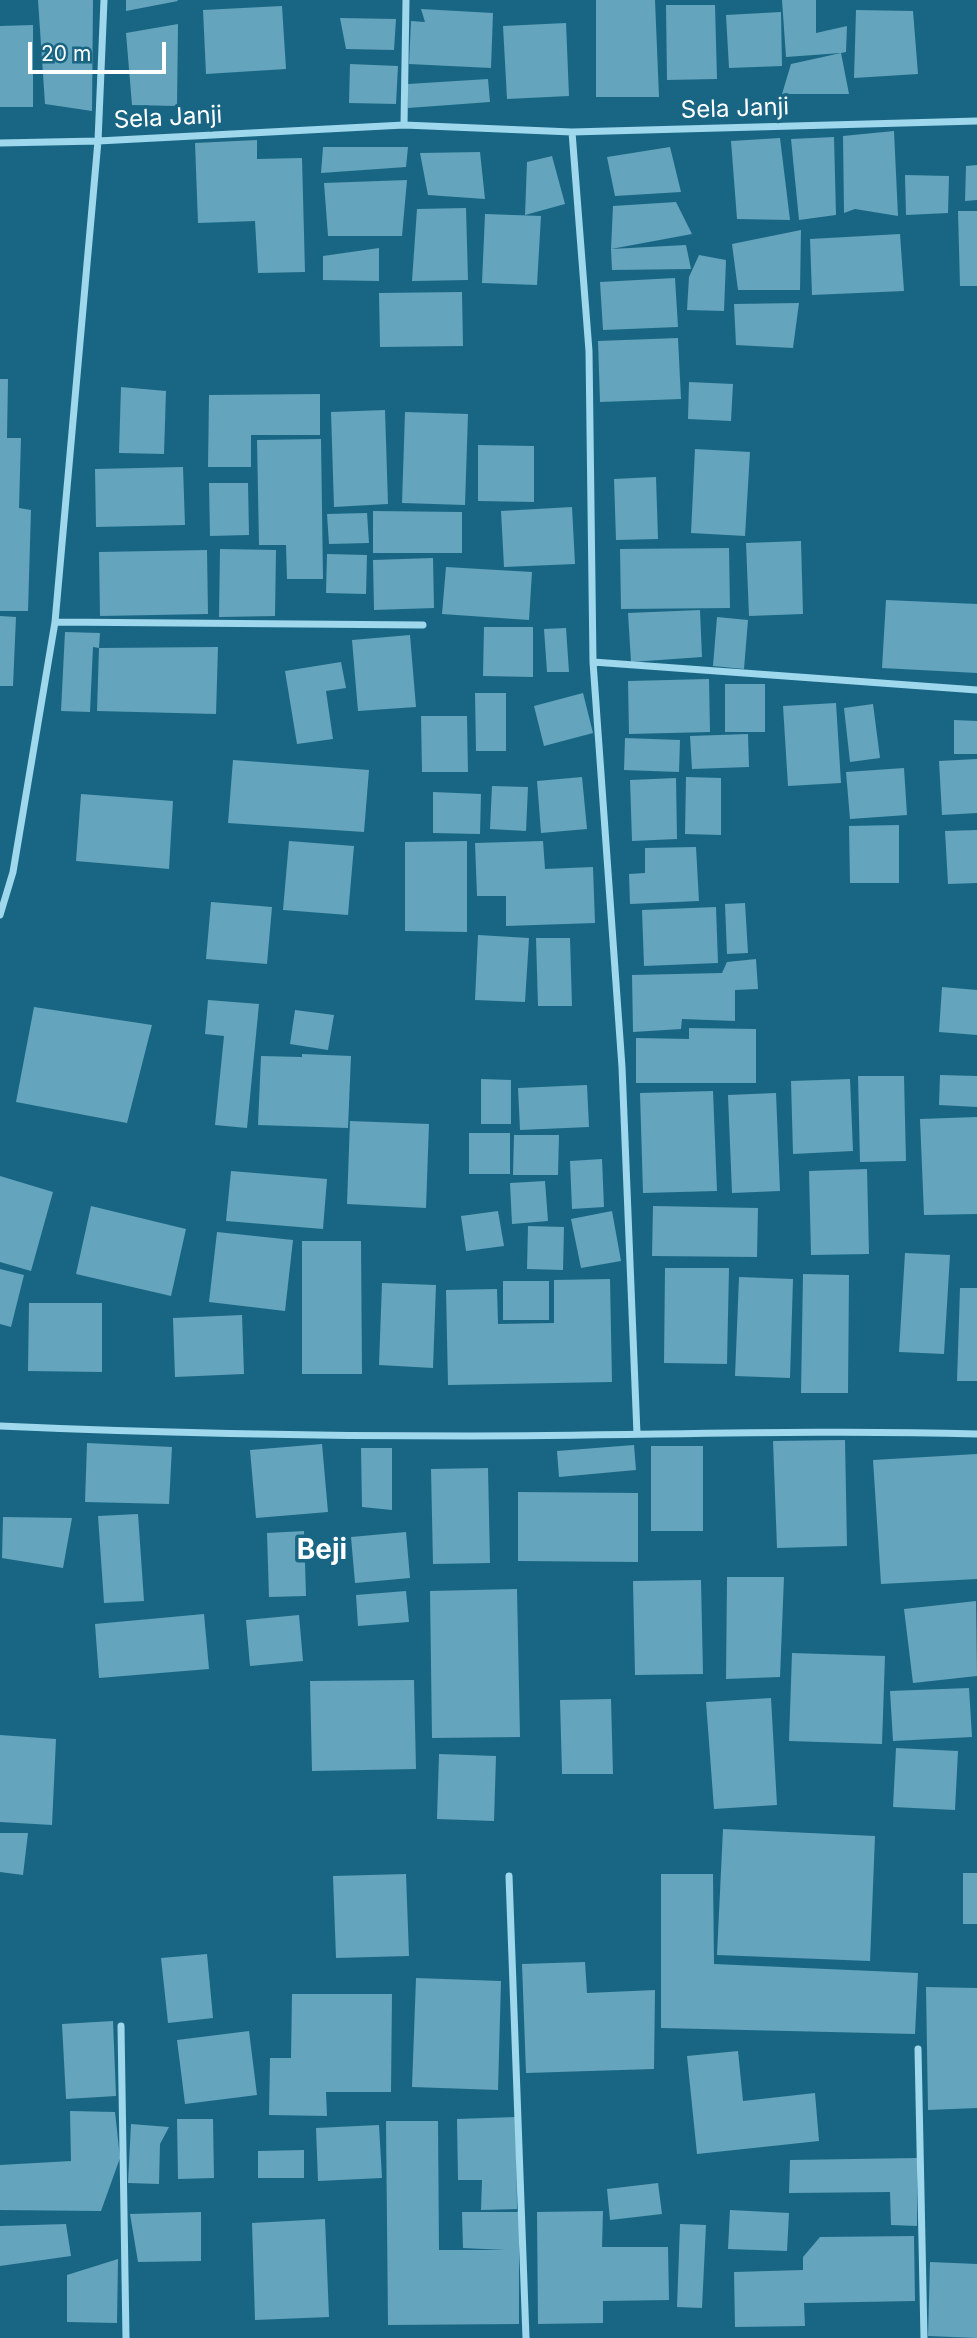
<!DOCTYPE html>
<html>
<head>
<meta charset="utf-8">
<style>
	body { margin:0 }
	#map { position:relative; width:977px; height:2338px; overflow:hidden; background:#196684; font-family:Inter,sans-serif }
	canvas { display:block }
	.scale { position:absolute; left:28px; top:42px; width:138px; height:32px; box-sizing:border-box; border:4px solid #fff; border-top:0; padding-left:9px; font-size:21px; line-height:24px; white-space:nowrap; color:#fff; -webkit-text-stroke:5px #196684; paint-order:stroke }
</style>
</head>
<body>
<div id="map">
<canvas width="977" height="2338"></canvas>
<div class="scale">20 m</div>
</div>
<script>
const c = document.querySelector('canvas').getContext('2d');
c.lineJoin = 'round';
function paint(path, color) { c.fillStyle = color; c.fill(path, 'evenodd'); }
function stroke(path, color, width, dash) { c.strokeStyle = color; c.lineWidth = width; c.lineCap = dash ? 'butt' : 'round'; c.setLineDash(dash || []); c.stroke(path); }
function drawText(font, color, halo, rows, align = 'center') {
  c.font = font + ' Inter,sans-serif'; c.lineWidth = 7; c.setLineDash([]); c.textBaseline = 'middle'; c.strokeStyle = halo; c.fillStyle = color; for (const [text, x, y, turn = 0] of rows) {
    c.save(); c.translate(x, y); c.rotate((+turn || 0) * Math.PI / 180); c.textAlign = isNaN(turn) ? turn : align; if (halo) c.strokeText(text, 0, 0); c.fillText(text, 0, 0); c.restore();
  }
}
const building = new Path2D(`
	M38,0h55l-1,111 -47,-7z
	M126,0h51l1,1 -52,10z
	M596,0h59l4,97h-63z
	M782,0h34v33l31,-7 -1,26 -5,1 8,41h-67l9,-30 50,-11 -55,4z
	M666,5h49l2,74 -50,1z
	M282,6l4,63 -80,5 -3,-64z
	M421,9l72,4 -2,55 -82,-4 2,-43 14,1z
	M856,10l57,1 5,63 -64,4z
	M781,12l1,54 -53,2 -3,-53z
	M340,18l56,1 -2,31 -48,-1z
	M566,23l3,73 -62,3 -4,-73z
	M178,24l-1,82 -45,-1 -6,-72z
	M33,25v82h-33v-81z
	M350,64l48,2 -2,38 -47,-1z
	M488,79l2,23 -82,6v-24z
	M894,131l4,85 -43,-7 -11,4 -1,-77z
	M834,137l2,78 -37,5 -8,-81z
	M780,138l10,82 -53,-1 -6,-78z
	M257,140v19l45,-1 3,114 -47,1 -3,-52 -57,2 -3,-80z
	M323,147h85l-2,20 -85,6z
	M670,147l11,45 -66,4 -8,-39z
	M480,152l5,47 -57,-4 -8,-42z
	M552,156l13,48 -40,11 2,-53z
	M977,165v35l-12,1 1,-35z
	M905,175l44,1 -1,37 -42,2z
	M407,180l-5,56h-74l-4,-53z
	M676,202l16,32 -81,15 75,-4 5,24 -79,1 -1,-21 2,-43z
	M466,208l2,72 -56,1 5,-72z
	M958,211h19v75h-17z
	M485,214l56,2 -4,69 -55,-2z
	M801,230l-1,60h-62l-6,-46z
	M900,234l4,57 -92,4 -2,-56z
	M379,248v33l-56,-1v-24z
	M699,255l27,5 -2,51 -37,-1 2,-33z
	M675,278l3,49 -75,3 -3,-48z
	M462,292l1,54 -83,1 -1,-54z
	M799,303l-6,45 -57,-3 -2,-41z
	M678,338l3,61 -81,3 -2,-61z
	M0,379h8l-1,59h14l-2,70 12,2 -3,101h-28z
	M689,382l44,2 -2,37 -43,-2z
	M121,387l45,4 -2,63 -45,-1z
	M320,394v41h-69v32h-43l1,-72z
	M385,410l3,94 -54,3 -3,-95z
	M405,412l63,2 -3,91 -63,-2z
	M321,439l2,140h-36l-1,-34h-27l-2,-105z
	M478,445l56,1v56l-56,-1z
	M695,449l55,3 -5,84 -54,-3z
	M183,467l2,58 -89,2 -1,-58z
	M656,477l2,62 -42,1 -2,-61z
	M209,483h39l1,52 -39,1z
	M572,507l3,57 -71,3 -3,-56z
	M373,511l89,1v41h-89z
	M367,513l2,30 -40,1 -2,-30z
	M801,541l2,73 -54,2 -3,-73z
	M729,548l1,60 -109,1 -1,-60z
	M220,549l56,1 -1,66 -56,1z
	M207,550l1,64 -108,2 -1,-64z
	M327,554l40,1 -1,39 -40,-1z
	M433,558l1,50 -60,2 -1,-50z
	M446,567l86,5 -3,48 -87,-6z
	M886,600l91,4v69l-95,-5z
	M700,610l2,47 -71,5 -3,-49z
	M0,616l16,1 -3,69h-13z
	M717,617l31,3 -4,49 -31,-3z
	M484,627h49v50l-50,-1z
	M566,628l3,44h-22l-3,-43z
	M65,632l35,1 -1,15 -6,-1 -3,65 -29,-1z
	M410,635l6,72 -58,4 -6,-71z
	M218,647l-2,67 -119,-3 2,-63z
	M341,662l5,26 -20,3 7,48 -36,5 -12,-73z
	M709,679l1,53 -81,2 -1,-53z
	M725,684h40v48h-40z
	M475,693h31v58h-30z
	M583,693l10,40 -49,13 -10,-40z
	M836,703l5,80 -53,3 -5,-80z
	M873,704l7,54 -30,4 -6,-54z
	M421,716h46l1,56h-46z
	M954,720l23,1v33h-23z
	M748,734l1,33 -57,2 -2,-33z
	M625,738l55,2 -1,32 -55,-2z
	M977,759v54l-35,2 -3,-54z
	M233,760l136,10 -5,62 -136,-9z
	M904,768l3,47 -57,4 -4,-47z
	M582,777l5,52 -46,4 -4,-52z
	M686,777l35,1v57l-36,-1z
	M676,778l1,61 -45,2 -2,-61z
	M492,786l36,1 -2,44 -36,-2z
	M433,792l48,2 -1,40 -47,-1z
	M81,794l92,7 -4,68 -93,-8z
	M899,825v58h-49l-1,-57z
	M977,830v53l-29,1 -3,-53z
	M289,841l65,5 -6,69 -65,-5z
	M467,841v91l-62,-1v-89z
	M543,841l2,28 48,-2 2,56 -89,3v-30h-29l-2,-53z
	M696,847l3,54 -69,3 -1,-30 16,-1v-25z
	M211,902l61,5 -5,57 -61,-5z
	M745,903l3,50 -21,1 -2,-50z
	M716,907l2,56 -74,3 -2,-56z
	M478,935l51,3 -4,64 -50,-2z
	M536,938h34l2,68h-34z
	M756,959l2,30 -23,1v31l-53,-2 -1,10 -48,3 -1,-57 90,-2 5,-11z
	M942,987l35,3v45l-38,-3z
	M208,1000l51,4 -12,124 -32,-3 9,-89 -19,-2z
	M34,1007l118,18 -25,98 -111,-21z
	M295,1010l39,5 -6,35 -38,-6z
	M689,1028l67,1v54h-120v-45l53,1z
	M302,1054l49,2 -3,72 -90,-3 3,-69 41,1z
	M940,1075l37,1v31l-38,-2z
	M858,1076h46l2,85 -46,1z
	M481,1079l30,1v44h-30z
	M850,1079l3,72 -60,3 -2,-73z
	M587,1085l2,42 -69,3 -2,-42z
	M713,1091l4,100 -74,2 -3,-100z
	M776,1093l4,98 -48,2 -4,-98z
	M977,1117v97l-53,1 -4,-96z
	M350,1121l79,3 -3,84 -79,-4z
	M469,1133h41v41h-41z
	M514,1135h45l-1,40h-45z
	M602,1159l2,48 -32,2 -2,-48z
	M867,1169l2,85 -58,1 -2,-84z
	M231,1171l96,8 -4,50 -97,-8z
	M0,1176l53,16 -22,79 -31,-9z
	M545,1181l3,40 -36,3 -2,-41z
	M91,1206l95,23 -15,67 -95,-22z
	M653,1206l105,2 -1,49 -105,-1z
	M498,1211l6,35 -38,5 -5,-35z
	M612,1211l9,50 -40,7 -10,-49z
	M528,1226l36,1 -1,43 -36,-1z
	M217,1232l76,8 -8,71 -76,-9z
	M302,1241h59l1,133h-60z
	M905,1253l45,2 -6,99 -45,-2z
	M665,1268h64l-2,96 -63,-1z
	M0,1269l24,6 -13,52 -11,-3z
	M803,1274l46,1 -1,118h-47z
	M739,1277l54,2 -3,99 -55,-2z
	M610,1279l2,103 -164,3 -2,-95 51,-1 1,35 56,-1v-43z
	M503,1281h46v39h-46z
	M382,1283l54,2 -3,83 -54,-3z
	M960,1288h17v93h-20z
	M29,1303h73v69l-74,-1z
	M242,1315l2,59 -69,3 -2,-59z
	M845,1440l2,106 -70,2 -4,-107z
	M87,1443l85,4 -3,57 -84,-2z
	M322,1444l6,68 -72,6 -6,-68z
	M634,1445l2,25 -77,7 -2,-26z
	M651,1446h52v85h-52z
	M361,1448h31v62l-30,-3z
	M977,1454v125l-96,5 -8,-124z
	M488,1468l2,95 -57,1 -2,-95z
	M518,1492l120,1v69l-120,-1z
	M138,1514l6,87 -40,2 -6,-87z
	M3,1517l69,1 -9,50 -61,-10z
	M304,1531l2,65 -37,1 -2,-64z
	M406,1532l4,46 -55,5 -4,-46z
	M727,1577h57l-4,100 -54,2z
	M701,1580l2,94 -68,1 -2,-94z
	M517,1589l3,148 -88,1 -2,-147z
	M406,1591l3,31 -51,4 -2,-31z
	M976,1601l1,75 -64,7 -9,-74z
	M204,1614l5,55 -110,9 -4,-54z
	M299,1615l4,46 -53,5 -4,-46z
	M792,1653l93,3 -3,88 -93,-3z
	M414,1680l2,89 -104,2 -2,-90z
	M969,1688l3,49 -79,4 -3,-50z
	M771,1698l6,107 -63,4 -8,-107z
	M611,1699l2,75h-51l-2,-74z
	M0,1735l56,4 -4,86 -52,-3z
	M896,1748l62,3 -3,59 -62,-3z
	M439,1754l57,2 -2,65 -57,-2z
	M723,1829l152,7 -5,125 -153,-6z
	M0,1833h28l-5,42 -23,-3z
	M963,1873h14v51h-14z
	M406,1874l3,82 -73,2 -3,-82z
	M661,1874h52l1,90 204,9 -3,61 -254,-6z
	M207,1954l6,64 -45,5 -7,-65z
	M585,1962l2,31 68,-3 -1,79 -128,4 -4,-109z
	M416,1978l85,3 -3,109 -86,-3z
	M926,1987l51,1v120l-49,2z
	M292,1994h100l-1,98h-65l1,24 -58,-1 1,-57h21z
	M113,2021l3,75 -50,3 -4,-75z
	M249,2031l8,64 -72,9 -8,-64z
	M738,2051l5,50 72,-8 4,48 -122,13 -10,-98z
	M70,2111l45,1 5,46 -19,53 -101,-1v-45l71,-4z
	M516,2117l1,92 -36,1 1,-30h-24l-1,-61z
	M177,2119h36l1,59 -36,1z
	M386,2121h52l1,129h66l-42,-2 -1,-36h57v112l-131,1z
	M131,2124l38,3 -9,17 -1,40 -31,-1z
	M379,2125l3,53 -64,3 -2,-53z
	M304,2150v28h-46v-27z
	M917,2158v68l-26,-1 -1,-33 -101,1 1,-33z
	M658,2183l4,31 -52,6 -3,-31z
	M730,2210l59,3 -2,38 -59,-2z
	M603,2211l-1,36h66l1,53 -66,1v22l-65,1 -1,-112z
	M201,2212v49l-63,1 -8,-48z
	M325,2219l4,98 -74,3 -3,-97z
	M66,2224l5,32 -71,10v-40z
	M680,2224l26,1 -4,83 -25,-1z
	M914,2236l1,65 -111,2 1,23 -70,1 -1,-55 69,-2v-13l17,-20z
	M118,2259l-1,64 -50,-1v-47z
	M930,2262l47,2v74l-49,-2z`);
const street = new Path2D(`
	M404,125l2,-125
	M572,132l17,219 4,311 29,405 15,367
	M0,143l98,-2 6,-141
	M55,622l368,3
	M593,662l384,28
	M0,915l13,-43 42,-250 43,-481 306,-16 168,7 405,-11
	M0,1426c157,7 313,10 470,10 169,0 338,-7 507,-2
	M509,1876l17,462
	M121,2026l5,312
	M918,2049l6,289`);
const streetNames = [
	["Sela Janji",735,109,-2],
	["Sela Janji",168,118,-3]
];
const quarterNames = [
	["Beji",322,1551]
];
paint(building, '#64a4bc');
stroke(street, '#9fd7ec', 7);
drawText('24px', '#fff', '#196684', streetNames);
drawText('bold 28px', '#fff', '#196684', quarterNames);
</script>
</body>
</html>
